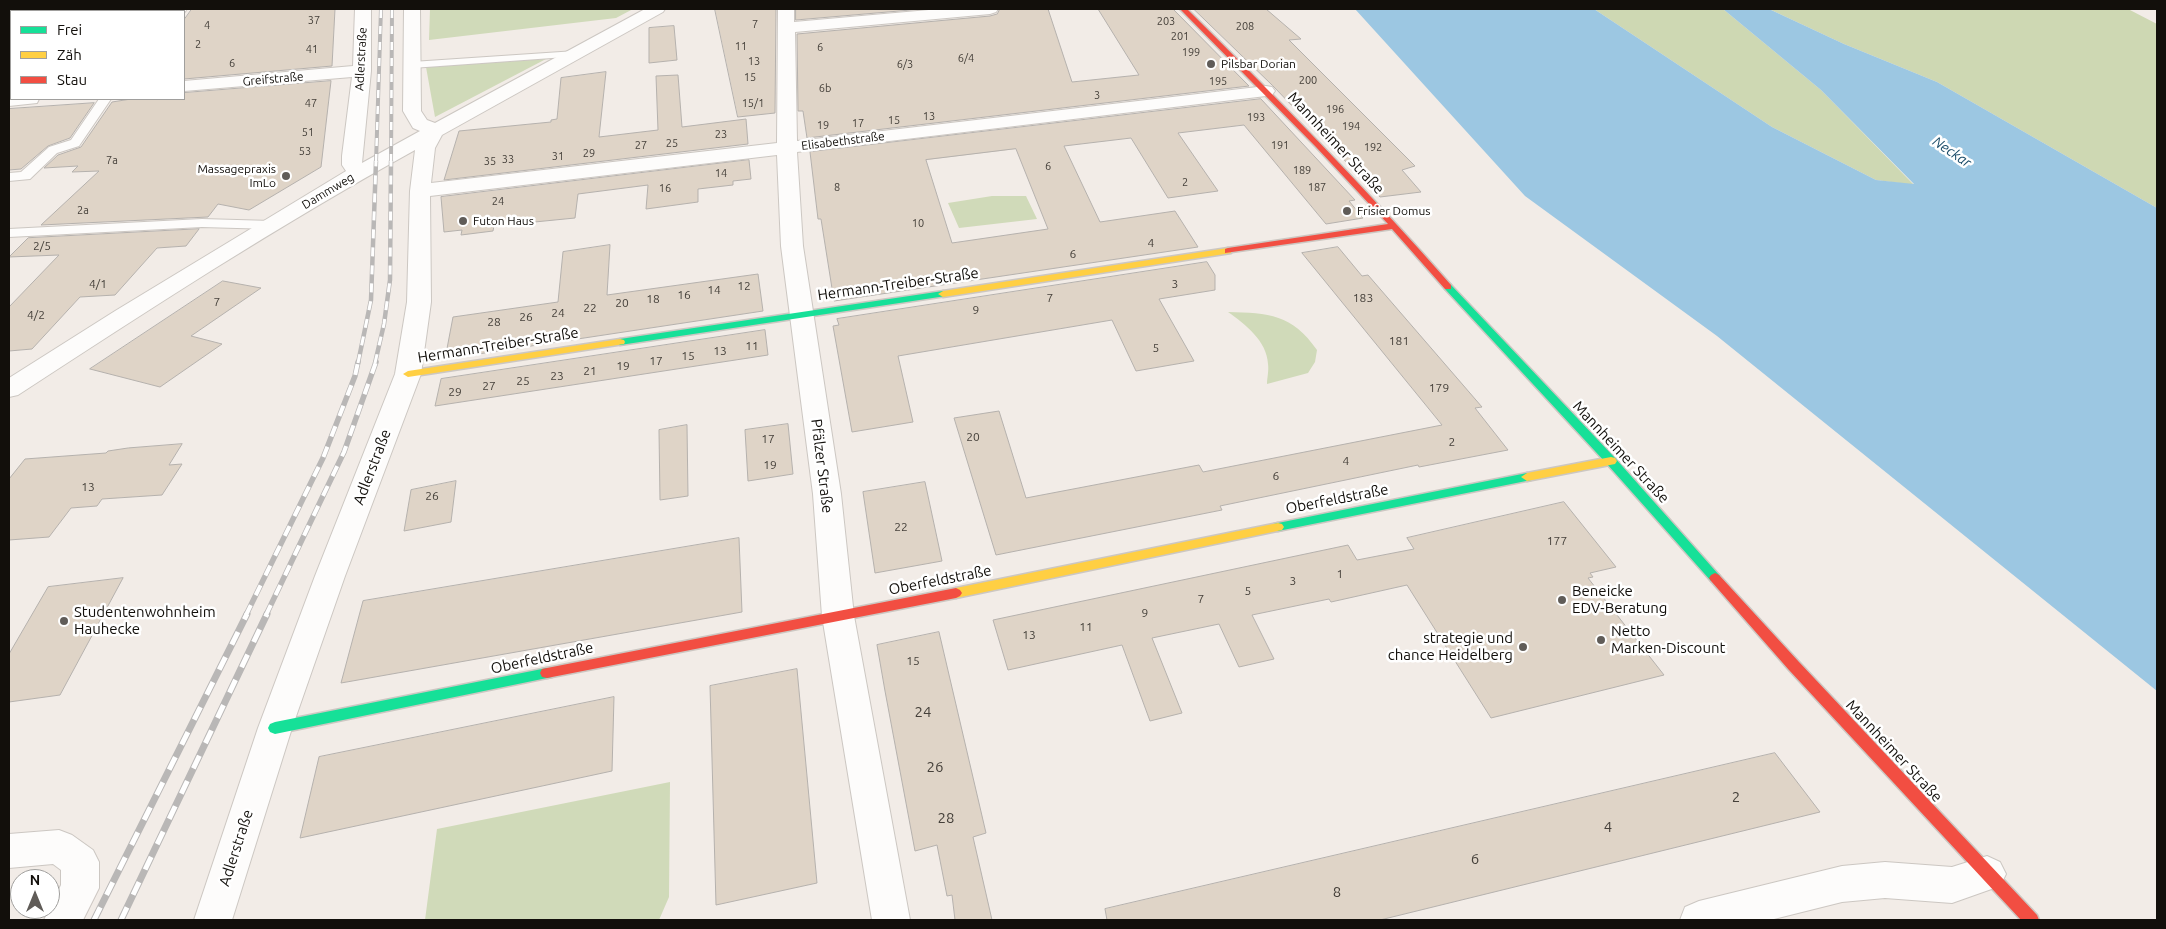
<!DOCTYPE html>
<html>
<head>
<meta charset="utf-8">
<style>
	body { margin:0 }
	#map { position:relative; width:2166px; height:929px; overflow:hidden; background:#f2ece7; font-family:Ubuntu,sans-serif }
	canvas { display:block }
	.frame { position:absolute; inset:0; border:10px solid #120f0b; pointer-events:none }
	.legend { position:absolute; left:10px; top:10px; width:175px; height:90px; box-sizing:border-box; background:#fff; border:1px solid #a09f9d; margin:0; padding:6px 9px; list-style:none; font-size:15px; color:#120f0b }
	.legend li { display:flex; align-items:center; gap:10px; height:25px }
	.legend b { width:25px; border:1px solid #a09f9d }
	.north { position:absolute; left:10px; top:869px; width:50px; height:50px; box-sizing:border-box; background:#fff; border:1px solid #a09f9d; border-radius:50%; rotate:0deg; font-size:14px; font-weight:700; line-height:20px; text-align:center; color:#120f0b }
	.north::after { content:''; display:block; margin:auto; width:18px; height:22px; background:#605c58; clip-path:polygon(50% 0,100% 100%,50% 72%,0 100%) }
</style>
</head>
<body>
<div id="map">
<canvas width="2166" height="929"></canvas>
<div class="frame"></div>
<ul class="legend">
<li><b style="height:6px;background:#16e098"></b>Frei</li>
<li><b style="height:6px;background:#ffcf43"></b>Zäh</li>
<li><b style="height:6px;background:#f24e42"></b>Stau</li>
</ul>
<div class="north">N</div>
</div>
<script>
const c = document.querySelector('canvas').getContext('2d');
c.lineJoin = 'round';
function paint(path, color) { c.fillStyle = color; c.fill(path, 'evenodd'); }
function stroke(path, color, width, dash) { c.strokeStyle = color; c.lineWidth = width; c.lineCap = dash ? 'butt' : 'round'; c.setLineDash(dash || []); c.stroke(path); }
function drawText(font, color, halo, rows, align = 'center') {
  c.font = font + ' Ubuntu,sans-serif'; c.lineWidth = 5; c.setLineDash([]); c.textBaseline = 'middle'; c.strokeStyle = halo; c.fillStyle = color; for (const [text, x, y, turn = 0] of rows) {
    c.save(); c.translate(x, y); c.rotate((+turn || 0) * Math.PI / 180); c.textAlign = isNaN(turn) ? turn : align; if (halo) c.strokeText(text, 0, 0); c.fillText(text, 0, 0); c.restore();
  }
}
const green = new Path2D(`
	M430,9h203l-17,9 -187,22z
	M546,59l-111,58 -9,-50z
	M992,196h34l11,23 -78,9 -11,-25z
	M1228,312c41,1 64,2 89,38l-2,12 -7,11 -41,11c0,-6 2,-13 1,-20 -1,-23 -23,-40 -40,-52z
	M670,782l-1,115 -10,23h-234l12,-91z`);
const forest = new Path2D(`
	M1594,9h129l98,81 93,95 -38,-5 -104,-53z
	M1769,9h359l29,15v184l-220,-126 -93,-38z`);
const water = new Path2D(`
	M1355,9h239l178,118 104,53 38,4 -93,-94 -98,-81h46l75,35 93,38 220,126v483l-440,-355 -192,-140z`);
const building = new Path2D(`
	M192,9h143l-3,57 -148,13v-59z
	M715,9h61l-1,104 -37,4z
	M796,9h126l-126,11z
	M1000,9h48l24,73 67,-7 -41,-66h75l76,77 -442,52 -4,-27h-5l-1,-77 193,-18 7,-2z
	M1194,9h72l35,30 -12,1 126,126 -13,4 19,22 -41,5 -107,-111z
	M674,26l3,34 -28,3v-35z
	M606,72l-7,65 59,-7 -2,-54 22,-1 4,52 64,-8 2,25 -304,36 15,-49 92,-9v-2l6,-1 4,-41z
	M331,81l-10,86 -72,43 -31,-6 -10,13 -167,8 58,-54 -27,1 6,-6 -34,2 14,-13 23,-8 31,-45 19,-3h53v-6z
	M1261,99l94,101 -6,1 14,17 -37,6 -82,-99 -66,8 40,58 -50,7 -37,-60 -67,8 36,76 75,-11 23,36 -364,54 -13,-82h-3l-8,-67zM1016,149l32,80 -96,14 -26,-83z
	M94,103l-24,35 -22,8 -27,23 -12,1v-61z
	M749,160l2,19 -18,2v4l-35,4v13l-52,7 2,-24 -70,9 -3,24 -81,8 -1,5 -32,4 1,-5 -18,2 -3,-35z
	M199,229l-13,17 -29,2 -42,47 -35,2 -48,52 -23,2v-44l50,-52 -50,2 19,-19z
	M610,245l-3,50 151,-21 5,37 -318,48 8,-42 105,-15 5,-50z
	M1338,247l24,29 6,-1 114,132 -7,1 33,42 -89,17 -1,-2 -198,41 2,4 -226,45 -42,-137 45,-7 27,87 173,-33 4,7 239,-47 -140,-172z
	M1207,262l8,13v15l-56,9 35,62 -58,10 -24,-51 -214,36 15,66 -61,10 -19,-106 6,-1 -2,-6z
	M223,281l38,7 -70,48 31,8 -62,43 -70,-18z
	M765,330l3,25 -333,51 6,-27z
	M788,424l5,50 -45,7 -3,-51z
	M687,425l1,71 -28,4 -1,-70z
	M182,444l-13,21 13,-1 -20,31 -60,4 -5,7 -26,2 -22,29 -40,3v-61l16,-20 81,-6 2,-2 20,-3z
	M456,481l-5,41 -47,9 7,-41z
	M925,482l17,79 -67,12 -12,-81z
	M1564,502l52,65 -26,6 3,4 -5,1 76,97 -173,43 -84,-133 -76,17 -2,-3 -77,16 22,44 -35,8 -20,-43 -67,14 30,75 -32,8 -28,-76 -114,25 -15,-50 355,-75 9,15 57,-11 -7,-11z
	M739,538l3,74 -401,71 22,-82z
	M123,578l-63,117 -51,7v-48l39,-67z
	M939,632l47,201 -13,4 19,83h-37l-3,-25 -5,1 -10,-51 -22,6 -30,-160 -8,-46z
	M797,669l20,214 -101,22 -6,-219z
	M614,697l-2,74 -312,67 19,-81z
	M1775,753l45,59 -440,108h-273l-2,-11z`);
const lane = new Path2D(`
	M576,51l4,1 2,2 -2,2 -168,12 -6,-3 6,-3z
	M99,99h12l-32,47 -22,7 -27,26 -21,2v-8l12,-1 28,-25 22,-7z
	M202,219l70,2 7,4 -7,4 -70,-2 -193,10v-8z`);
const street = new Path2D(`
	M170,9h17l-3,4v-2h-15z
	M355,9h16v62l-9,92 58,-32 -7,-3 -10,-17 1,-102h16l1,102 6,9 8,3 210,-114h20l-2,3 -221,123 -7,13 -4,35 346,-40 1,-134h16v13l146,-13h58l-2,3 -6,2 -195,18 2,109 469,-55 6,1 3,4 -3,4 -6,1 -469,56 6,94 38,248 13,122 56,304h-38l-50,-304 -9,-122 -32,-248 -4,-91 -347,41 1,106 -10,72 -76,202 -53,152 -60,192h-38l64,-192 57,-152 80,-202 12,-72 3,-111 5,-41c-136,75 -267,160 -397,245l-9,2v-19l106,-67 231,-140 -4,-6v-9l10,-79 -168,14v-10l169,-15z
	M9,94h2v5h28l-2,4 -28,3z
	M59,830l13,5 21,15 6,12v26l-16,32h-39l17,-35v-15l-8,-6 -44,4v-34z
	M1987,856l13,6 6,12 -6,12 -48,17 -67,-5 -43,4 -72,18h-90l5,-13 14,-6 143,-35 43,-4 67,5z`);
const fast = new Path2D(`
	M1448,284l3,1 164,173 104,117 2,3 -2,3h-8l-104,-117 -162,-175v-4z
	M943,291l3,1v4l-326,49 -5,-3 5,-3z
	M1527,473l4,1 2,3 -2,3 -253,51 -4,-1 -2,-3 2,-3 4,-1z
	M547,668l5,1 2,4 -2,4 -5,1 -272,56 -5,-2 -2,-4 2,-4 5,-2z`);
const slow = new Path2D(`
	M1228,248l3,1v4l-288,44 -5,-3 5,-3z
	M620,339l4,1 1,2 -1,2 -216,33 -5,-3 5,-3z
	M1611,457l4,1 2,3 -2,3 -88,17 -6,-4 6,-4z
	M1278,523l4,1 2,3 -2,3 -326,68 -4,-2 -2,-3 2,-3 4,-2z`);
const jam = new Path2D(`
	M1180,9h7c90,89 180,180 264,276v4h-6l-53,-60 -167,24v-4l3,-1 160,-24 -72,-77z
	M1715,573l4,2 80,87 238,253 2,5h-18l-232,-250 -78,-89 -2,-3 2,-3z
	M956,588l4,2 2,3 -2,3 -4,2 -409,80 -5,-1 -2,-4 2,-4 5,-1z`);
const railFar3 = new Path2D(`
	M376,162l5,-153
	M391,162l1,-153`);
const railFar2 = new Path2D(`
	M358,363l13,-63 5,-139
	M375,363l9,-39 6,-44 1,-119`);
const railFar1 = new Path2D(`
	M246,615l77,-157 32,-82 3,-14
	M266,615l78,-163 32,-90`);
const rail = new Path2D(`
	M94,920l153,-306
	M121,920l146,-306`);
const markers = [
	[1211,64,5,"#605c58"],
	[286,176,5,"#605c58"],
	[1347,211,5,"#605c58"],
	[463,221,5,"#605c58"],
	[1562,600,5,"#605c58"],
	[64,621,5,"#605c58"],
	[1601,640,5,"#605c58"],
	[1523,647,5,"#605c58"]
];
const farNumbernames = [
	["37",314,20],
	["203",1166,21],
	["7",755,24],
	["4",207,25],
	["208",1245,26],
	["201",1180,36],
	["2",198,44],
	["11",741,46],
	["6",820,47],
	["41",312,49],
	["199",1191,52],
	["6/4",966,58],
	["13",754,61],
	["6",232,63],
	["6/3",905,64],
	["15",750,77],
	["200",1308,80],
	["195",1218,81],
	["6b",825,88],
	["3",1097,95],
	["47",311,103],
	["15/1",753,103],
	["196",1335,109],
	["13",929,116],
	["193",1256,117],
	["15",894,120],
	["17",858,123],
	["19",823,125],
	["194",1351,126],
	["51",308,132],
	["23",721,134],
	["25",672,143],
	["27",641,145],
	["191",1280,145],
	["192",1373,147],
	["53",305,151],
	["29",589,153],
	["31",558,156],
	["33",508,159],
	["7a",112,160],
	["35",490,161],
	["6",1048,166],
	["189",1302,170],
	["14",721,173],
	["2",1185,182],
	["8",837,187],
	["187",1317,187],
	["16",665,188],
	["24",498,201],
	["2a",83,210],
	["10",918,223]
];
const farStreetnames = [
	["Adlerstraße",361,59,-87],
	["Greifstraße",273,79,-5],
	["Elisabethstraße",843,141,-7],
	["Dammweg",328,191,-31]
];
const farPoinames = [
	["Pilsbar Dorian",1221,64],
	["Massagepraxis",276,169,"right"],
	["ImLo",276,183,"right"],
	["Frisier Domus",1357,211],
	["Futon Haus",473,221]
];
const numberNames = [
	["4",1151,243],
	["2/5",42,246],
	["6",1073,254],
	["4/1",98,284],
	["3",1175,284],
	["12",744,286],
	["14",714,290],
	["16",684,295],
	["7",1050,298],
	["183",1363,298],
	["18",653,299],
	["7",217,302],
	["20",622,303],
	["22",590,308],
	["9",976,310],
	["24",558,313],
	["4/2",36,315],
	["26",526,317],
	["28",494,322],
	["181",1399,341],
	["11",752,346],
	["5",1156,348],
	["13",720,351],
	["15",688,356],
	["17",656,361],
	["19",623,366],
	["21",590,371],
	["23",557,376],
	["25",523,381],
	["27",489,386],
	["179",1439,388],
	["29",455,392],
	["20",973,437],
	["17",768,439],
	["2",1452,442],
	["4",1346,461],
	["19",770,465],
	["6",1276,476],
	["13",88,487],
	["26",432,496],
	["22",901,527],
	["177",1557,541],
	["1",1340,574],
	["3",1293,581],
	["5",1248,591],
	["7",1201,599],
	["9",1145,613],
	["11",1086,627],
	["13",1029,635],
	["15",913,661]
];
const farWaternames = [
	["Neckar",1952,152,34]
];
const streetNames = [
	["Mannheimer Straße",1336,143,47],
	["Hermann-Treiber-Straße",898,284,-8],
	["Hermann-Treiber-Straße",498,345,-9],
	["Mannheimer Straße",1621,452,47],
	["Pfälzer Straße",822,466,83],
	["Adlerstraße",372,467,-69],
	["Oberfeldstraße",1337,499,-11],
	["Oberfeldstraße",940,580,-11],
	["Oberfeldstraße",542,658,-12],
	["Mannheimer Straße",1894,751,47],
	["Adlerstraße",236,848,-72]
];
const poiNames = [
	["Beneicke",1572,591],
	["EDV-Beratung",1572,608],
	["Studentenwohnheim",74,612],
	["Hauhecke",74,629],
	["Netto",1611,631],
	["Marken-Discount",1611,648],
	["strategie und",1513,638,"right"],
	["chance Heidelberg",1513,655,"right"]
];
const nearNumbernames = [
	["24",923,712],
	["26",935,767],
	["2",1736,797],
	["28",946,818],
	["4",1608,827],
	["6",1475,859],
	["8",1337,892]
];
paint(green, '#d0dab9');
paint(forest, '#ced8b3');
paint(water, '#9cc7e2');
paint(building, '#dfd4c7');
stroke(building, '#b5b1ad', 1);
stroke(lane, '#ccc7c2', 2);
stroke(street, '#ccc7c2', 2);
stroke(fast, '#ccc7c2', 3);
stroke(slow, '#ccc7c2', 3);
stroke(jam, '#ccc7c2', 3);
paint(lane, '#fdfcfb');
paint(street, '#fdfcfb');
paint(fast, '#16e098');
paint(slow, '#ffcf43');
paint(jam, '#f24e42');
stroke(railFar3, '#b9b7b6', 4);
stroke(railFar2, '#b9b7b6', 4.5);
stroke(railFar1, '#b9b7b6', 5.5);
stroke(rail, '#b9b7b6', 7);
stroke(railFar3, '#fff', 2.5, [8]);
stroke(railFar2, '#fff', 3, [9]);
stroke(railFar1, '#fff', 4, [11]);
stroke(rail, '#fff', 5, [14]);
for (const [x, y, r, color] of markers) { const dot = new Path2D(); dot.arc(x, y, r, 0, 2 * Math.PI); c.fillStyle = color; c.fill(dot); stroke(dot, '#fff', 2); }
drawText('11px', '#45403a', null, farNumbernames);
drawText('12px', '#120f0b', '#fff', farStreetnames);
drawText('12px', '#120f0b', '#fff', farPoinames, 'left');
drawText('12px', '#45403a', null, numberNames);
drawText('italic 14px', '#1a4c69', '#fff', farWaternames);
drawText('15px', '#120f0b', '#fff', streetNames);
drawText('15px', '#120f0b', '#fff', poiNames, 'left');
drawText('15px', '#45403a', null, nearNumbernames);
</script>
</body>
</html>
